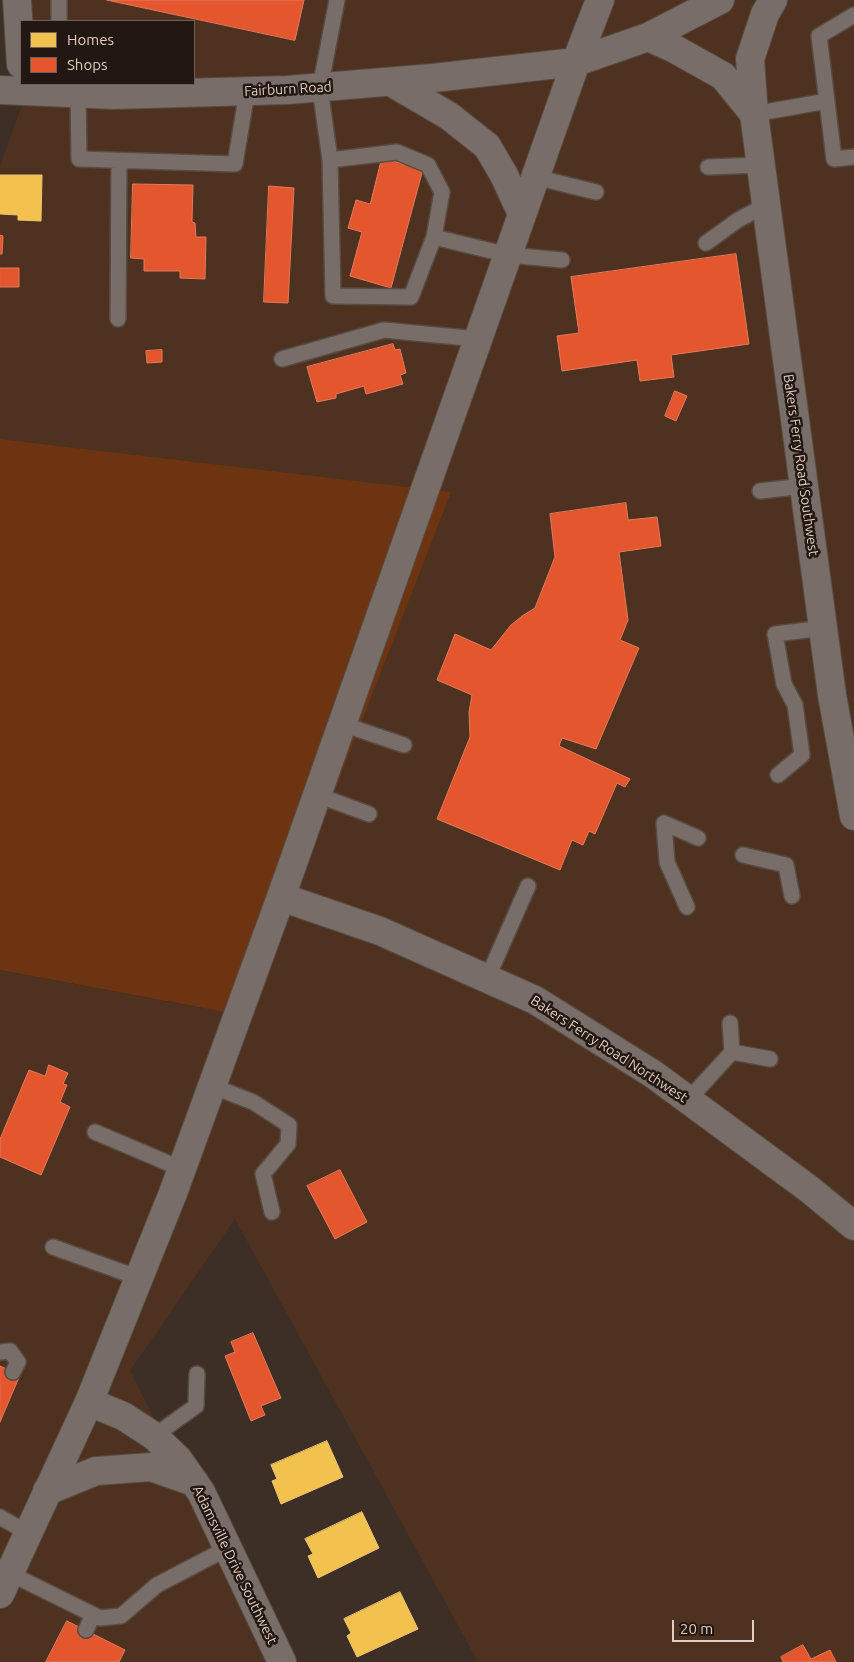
<!DOCTYPE html>
<html>
<head>
<meta charset="utf-8">
<style>
	body { margin:0 }
	#map { position:relative; width:854px; height:1662px; overflow:hidden; background:#3d2e26; font-family:Ubuntu,sans-serif }
	canvas { display:block }
	.legend { position:absolute; left:20px; top:20px; width:175px; height:65px; box-sizing:border-box; background:#231711; border:1px solid #6e6059; margin:0; padding:6px 9px; list-style:none; font-size:15px; color:#dfcec5 }
	.legend li { display:flex; align-items:center; gap:10px; height:25px }
	.legend b { width:25px; border:1px solid #6e6059 }
	.scale { position:absolute; left:672px; top:1620px; width:82px; height:22px; box-sizing:border-box; border:2px solid #dfcec5; border-top:0; padding-left:6px; font-size:15px; line-height:18px; white-space:nowrap; color:#dfcec5; -webkit-text-stroke:4px #231711; paint-order:stroke }
</style>
</head>
<body>
<div id="map">
<canvas width="854" height="1662"></canvas>
<ul class="legend">
<li><b style="height:14px;background:#f2c14e"></b>Homes</li>
<li><b style="height:14px;background:#e4572e"></b>Shops</li>
</ul>
<div class="scale">20 m</div>
</div>
<script>
const c = document.querySelector('canvas').getContext('2d');
c.lineJoin = 'round';
function paint(path, color) { c.fillStyle = color; c.fill(path, 'evenodd'); }
function stroke(path, color, width, dash) { c.strokeStyle = color; c.lineWidth = width; c.lineCap = dash ? 'butt' : 'round'; c.setLineDash(dash || []); c.stroke(path); }
function drawText(font, color, halo, rows, align = 'center') {
  c.font = font + ' Ubuntu,sans-serif'; c.lineWidth = 5; c.setLineDash([]); c.textBaseline = 'middle'; c.strokeStyle = halo; c.fillStyle = color; for (const [text, x, y, turn = 0] of rows) {
    c.save(); c.translate(x, y); c.rotate((+turn || 0) * Math.PI / 180); c.textAlign = isNaN(turn) ? turn : align; if (halo) c.strokeText(text, 0, 0); c.fillText(text, 0, 0); c.restore();
  }
}
const built = new Path2D(`
	M28,0h826v1662h-376l-243,-443 -105,152 147,291h-277v-692l201,38 249,-516 -450,-53v-273l23,-64 171,-18v-63h-167z`);
const green = new Path2D(`
	M0,439l451,53 -204,524 -247,-46z`);
const homes = new Path2D(`
	M0,175h42l-1,46 -23,-1v-5l-18,-1z
	M327,1441l16,36 -62,27 -9,-23 5,-2 -6,-14z
	M362,1512l17,36 -61,30 -10,-22 5,-2 -8,-15z
	M400,1592l18,37 -61,28 -10,-21 4,-3 -7,-14z`);
const shops = new Path2D(`
	M107,0h197l-9,40z
	M382,158l41,11 -32,119 -41,-12 12,-44 -14,-4 8,-28 14,4z
	M133,184l60,1 -1,37 3,1 1,14h10l-1,42 -25,-1v-7h-36v-12l-13,-1z
	M269,186l25,2 -6,115 -24,-1z
	M0,235l3,1 -1,18h-2z
	M736,254l13,90 -78,11 3,22 -34,4 -3,-21 -75,11 -5,-35 22,-3 -8,-56z
	M0,268h19v19h-19z
	M393,344l2,6 5,-1 6,24 -6,2 3,9 -37,10 -2,-8 -28,8v4l-19,4 -10,-35z
	M162,350v12l-15,1 -1,-12z
	M675,391l12,5 -11,25 -11,-5z
	M626,503l2,17 29,-3 4,29 -42,6 9,68 -8,20 19,8 -43,101 -34,-11 -3,8 71,33 -5,8 -8,-4 -22,51 -6,-3 -6,14 -11,-5 -12,30 -123,-51 33,-82 -1,-25 3,-17 -35,-15 18,-46 36,16 20,-25 11,-9 13,-8 20,-51 -5,-43z
	M49,1065l19,8 -5,11 4,1 -7,17 10,5 -29,68 -41,-18v-18l29,-69 16,6z
	M340,1170l27,52 -32,17 -28,-53z
	M253,1333l28,65 -20,8 4,9 -14,6 -26,-65 10,-4 -4,-10z
	M0,1366l20,9 -20,47z
	M67,1621l58,29 -6,12h-73z
	M803,1645l8,14 19,-9 6,12h-53l-2,-5z`);
const lane = new Path2D(`
	M59,0v21
	M854,15l-35,21 15,123 20,-2
	M78,93l1,66 156,5 12,-72
	M754,114l73,-13
	M330,160l67,-8 31,13 14,27 -8,45 -23,60 -78,-1 -3,-136 -10,-72 17,-88
	M708,167l53,-2
	M535,177l61,15
	M434,237l74,18 54,5
	M706,243l32,-23 28,-15
	M118,319l1,-158
	M282,359l102,-29 94,9
	M760,491l44,-5
	M342,724l62,21
	M778,775l24,-20 -7,-50 -11,-21 -9,-50 49,-6
	M317,795l52,19
	M743,855l43,10 6,31
	M687,907l-20,-45 -3,-39 34,15
	M487,979l41,-93
	M732,1052l38,7
	M212,1086l41,16 36,23 -1,19 -25,30 9,38
	M688,1100l44,-48 -2,-29
	M95,1132l87,37
	M53,1247l86,31
	M0,1352l10,-1 8,11 -5,10
	M154,1436l42,-30 1,-32
	M0,1517l28,16
	M9,1573l91,45 21,-2 36,-31 71,-37
	M86,1630l7,-15`);
const street = new Path2D(`
	M17,0l4,64
	M754,114l78,581 22,121
	M89,1402l34,14 31,20 24,23 23,33 81,170`);
const secondary = new Path2D(`
	M648,37l25,11 50,28 31,38
	M391,82l58,34 38,30 17,29 18,39
	M0,90l114,5 173,-5 146,-12 143,-16 72,-25 72,-37
	M754,114l-4,-55 15,-45 8,-14
	M281,897l99,34 155,69 118,74 156,115 45,37
	M47,1491l49,-20 55,-4 43,15
	M0,1594l89,-192 84,-209 108,-296 295,-835 24,-62`);
const streetNames = [
	["Fairburn Road",288,89,-3],
	["Bakers Ferry Road Southwest",801,465,82],
	["Bakers Ferry Road Northwest",609,1049,33],
	["Adamsville Drive Southwest",235,1565,64]
];
paint(built, '#4f3120');
paint(green, '#6d3411');
paint(homes, '#f2c14e');
stroke(homes, '#ecc572', 1);
paint(shops, '#e4572e');
stroke(shops, '#e27b5b', 1);
stroke(lane, '#574b44', 18);
stroke(street, '#574b44', 30);
stroke(secondary, '#574b44', 30);
stroke(lane, '#786d67', 15);
stroke(street, '#786d67', 28);
stroke(secondary, '#786d67', 28);
drawText('14px', '#dfcec5', '#231711', streetNames);
</script>
</body>
</html>
